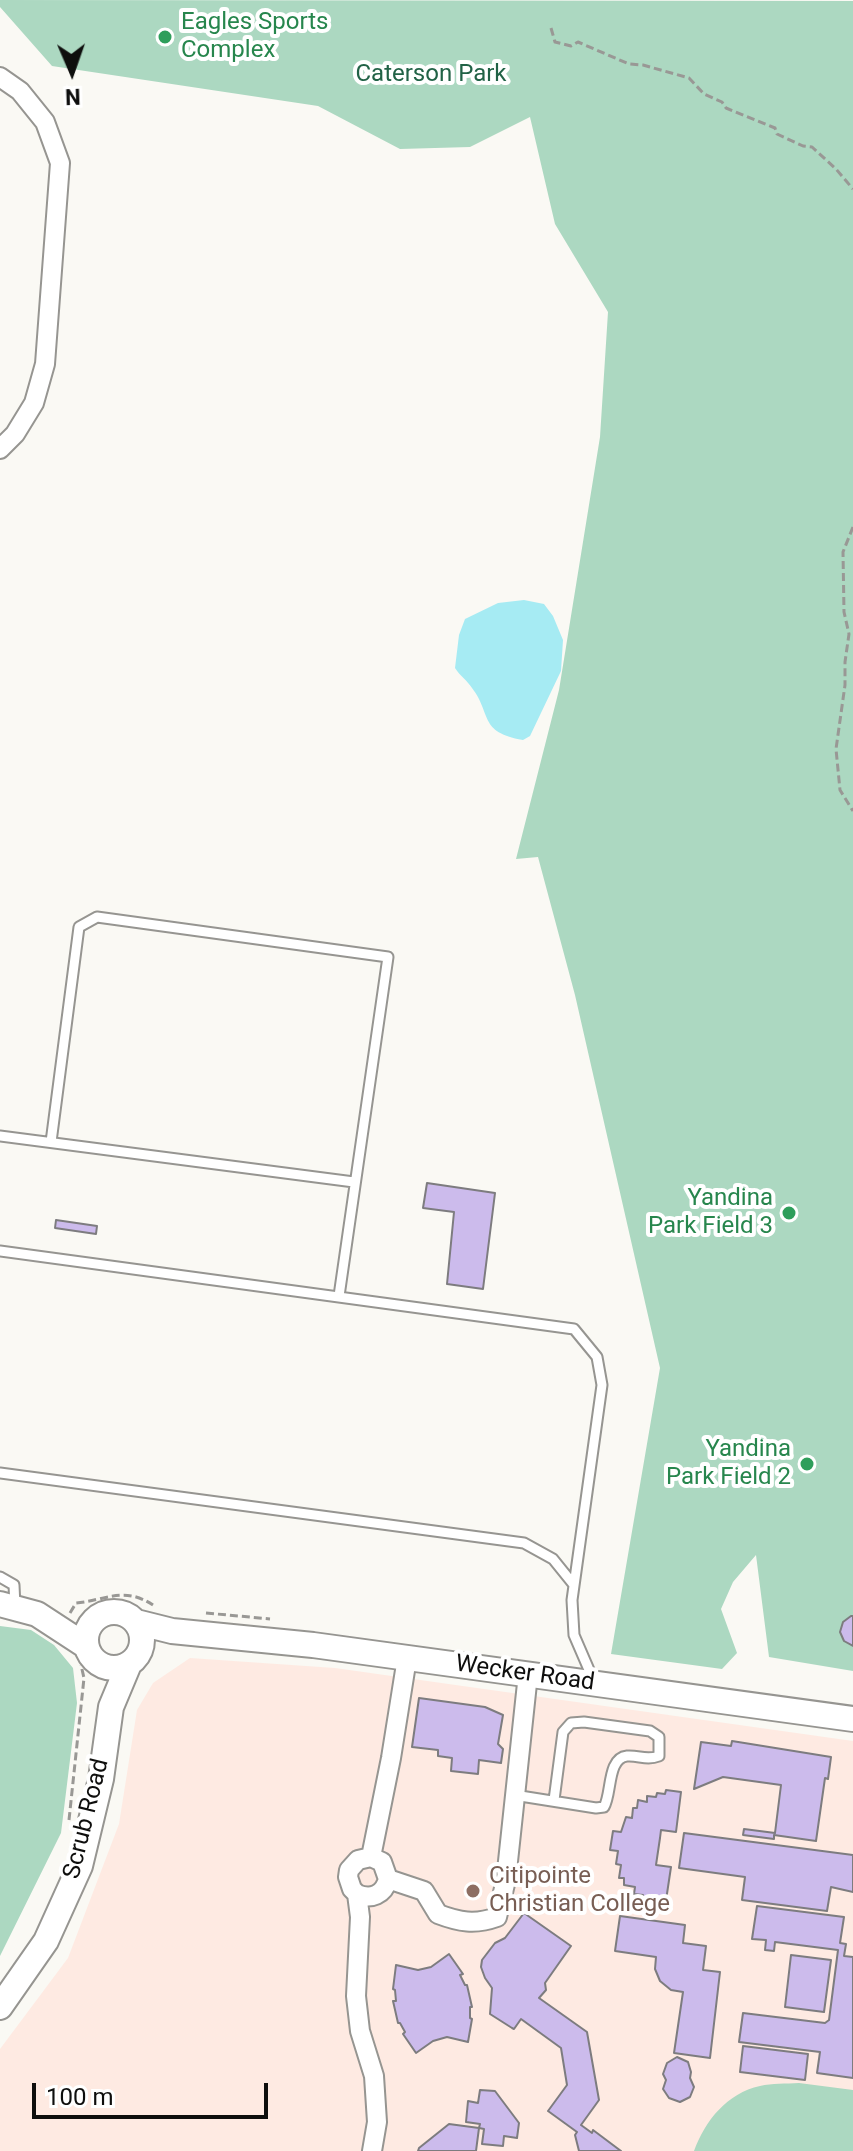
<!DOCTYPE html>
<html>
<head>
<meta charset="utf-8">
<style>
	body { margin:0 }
	#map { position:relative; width:853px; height:2151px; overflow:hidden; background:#faf9f4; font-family:Roboto,sans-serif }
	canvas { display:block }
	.north { position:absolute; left:32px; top:32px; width:80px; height:80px; -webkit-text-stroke:6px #fff; paint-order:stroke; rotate:178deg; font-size:22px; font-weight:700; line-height:32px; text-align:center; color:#0e0e0d }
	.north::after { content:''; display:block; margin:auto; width:28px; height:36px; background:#0e0e0d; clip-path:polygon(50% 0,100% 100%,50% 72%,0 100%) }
	.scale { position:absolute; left:32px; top:2083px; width:236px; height:36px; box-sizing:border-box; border:4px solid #0e0e0d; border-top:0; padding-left:10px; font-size:24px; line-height:28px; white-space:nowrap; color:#0e0e0d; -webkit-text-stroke:6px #fff; paint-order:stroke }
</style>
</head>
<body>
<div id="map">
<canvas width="853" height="2151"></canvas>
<div class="north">N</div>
<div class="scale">100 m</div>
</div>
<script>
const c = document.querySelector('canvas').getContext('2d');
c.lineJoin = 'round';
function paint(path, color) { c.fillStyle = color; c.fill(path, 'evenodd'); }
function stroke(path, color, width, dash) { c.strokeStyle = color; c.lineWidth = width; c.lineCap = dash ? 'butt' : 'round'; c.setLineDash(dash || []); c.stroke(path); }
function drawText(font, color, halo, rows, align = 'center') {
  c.font = font + ' Roboto,sans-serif'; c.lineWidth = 8; c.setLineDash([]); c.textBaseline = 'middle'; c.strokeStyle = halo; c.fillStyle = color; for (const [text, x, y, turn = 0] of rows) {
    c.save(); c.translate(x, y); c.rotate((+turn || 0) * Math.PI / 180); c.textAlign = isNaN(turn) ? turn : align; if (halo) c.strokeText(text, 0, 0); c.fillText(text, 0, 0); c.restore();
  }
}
const education = new Path2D(`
	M190,1658l145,10 518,73v410h-853v-102l68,-91 51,-134 18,-114 16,-27z`);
const green = new Path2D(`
	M0,0l853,1v1670l-84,-14 -13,-102 -23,27 -12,27 16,44 -15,16 -111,-15 49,-286 -85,-373 -37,-138 -22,2 43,-169 41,-253 8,-125 -53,-88 -25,-107 -60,30 -70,2 -82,-43 -266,-40 -52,-59z
	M0,1626l31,4 23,15 19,23 4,35 -16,130 -61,123z
	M799,2083l54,7v61h-159c11,-30 33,-58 66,-65 12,-3 26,-2 39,-3z`);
const water = new Path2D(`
	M524,600l20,4 9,12 10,24 -2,31 -31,65 -7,4c-45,-8 -31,-26 -51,-52 -5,-8 -12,-12 -17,-20l4,-33 6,-16 33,-16z`);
const building = new Path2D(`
	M427,1183l68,10 -12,96 -36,-5 7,-72 -31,-4z
	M56,1220l41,6 -1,8 -41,-6z
	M851,1616h2v30l-9,-5 -4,-9 3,-10z
	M419,1698l66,9 18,8 -5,29 5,5 -2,14 -22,-3 -1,14 -27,-3 1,-13 -14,-2v-6l-26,-3z
	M732,1741l99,16 -3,22 -3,-1 -9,63 -42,-6v4l-31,-4 1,-6 31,4 6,-48 -58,-8 -29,12 7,-47 30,4z
	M666,1790l15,2 -5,40 -15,-2 -1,8 -4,27 15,2 -6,40 -14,-2 1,-4 -9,-1v-5l-9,-1 1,-7 -11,-2v-7h-5l2,-13 -5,-1 2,-13 -8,-1 3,-19 8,1 5,-15 6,1 1,-10h4l1,-8 9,2v-6l9,1 1,-4 8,1z
	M684,1833l169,22v37l-22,-5 -4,24 -85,-11 3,-23 -66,-9z
	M757,1906l87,11 -4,26 6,1 -2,12 9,1v121l-36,-5 3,-21 -81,-10 4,-29 82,10 4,-3 9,-70 -63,-8 -1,9 -9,-1 1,-10 -14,-1z
	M524,1913l47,33 -26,37 1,7 -7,8 48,34 12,68 -18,25 11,8 1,-3 28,21h-42l-4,-16 2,-3 -29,-21 19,-26 -6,-37 -40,-29 -7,10 -2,-1 -22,-14 2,-26 -7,-10 -4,-11 1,-7 13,-17 10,-5z
	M620,1916l65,9 -2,18 23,3 -3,24 17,2 -10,86 -36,-5 9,-61 -12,-2 -11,-9 -5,-12 1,-12 -41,-6z
	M449,1954l14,20 -3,1 5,10h2l5,22h-2v11l2,1 -4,23 -21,-5 -14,4 -17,12 -13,-19 2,-2 -5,-9h-2l-5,-22h3l-1,-11 -2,-1 3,-24 22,5 13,-3z
	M791,1955l40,5 -7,52 -39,-5z
	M743,2046l65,8 -3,26 -65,-8z
	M677,2057l11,5 3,10 -1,6 4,9 -4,10 -10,5 -11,-4 -6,-9 3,-9 -3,-6 4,-11z
	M480,2090l15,1 24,32 -2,15 -13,-2 -1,10 -21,-2 2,-15 -5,-1 1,-4 -14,-2 2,-21 10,2z
	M449,2124l30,4 -3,23h-58l1,-3z`);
const path = new Path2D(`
	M551,28l4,14 16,4 7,-4 51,22 14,1 46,13 15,16 18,8 4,6 49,20 2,6 26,12 9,1 24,22 17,20
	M853,527l-10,25 1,60 5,22 -4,28v23l-9,64 4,41 13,21
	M70,1613l6,-10c31,-3 48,-17 77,2
	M206,1613l64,6
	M69,1820l15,-142 -3,-13`);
const lane = new Path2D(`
	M0,1136l354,46
	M51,1142l28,-215 18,-10 291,40 -49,339
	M0,1251l574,78 23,28 5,28 -30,215 2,35 19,44
	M0,1473l524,70 29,16 21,26
	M0,1577l14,8 1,22
	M514,1795l82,13 8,-1c8,-13 3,-49 23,-51 12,-1 19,5 32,0v-19l-9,-6 -66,-9 -13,1 -8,9 -9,68`);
const street = new Path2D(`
	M0,77l20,14 25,31 15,41 -15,201 -11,39 -19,31 -15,15
	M371,1857l20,-99 16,-100
	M388,1879l36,12 14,23c21,8 37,11 59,3l9,-37 22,-206
	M357,1894c14,6 27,1 31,-15l-6,-17 -11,-5 -13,3 -9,10 -1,7 4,12 5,5 3,23 -4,79 4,35 14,45 3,46 -5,29`);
const secondary = new Path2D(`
	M0,1604l37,10 49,32
	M86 1640a28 28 0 1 1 56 0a28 28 0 1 1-56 0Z
	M136,1622l36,9 141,14 540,74
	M0,2007l46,-66 34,-75 21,-87 10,-72 18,-43`);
const markers = [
	[165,37,8,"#2e9e5b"],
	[789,1213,8,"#2e9e5b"],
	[807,1464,8,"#2e9e5b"],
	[473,1891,8,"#8d6e63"]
];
const leisureNames = [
	["Eagles Sports",181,23,"left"],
	["Complex",181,51,"left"],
	["Yandina",773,1199],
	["Park Field 3",773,1227],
	["Yandina",791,1450],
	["Park Field 2",791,1478]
];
const parkNames = [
	["Caterson Park",431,75]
];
const streetNames = [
	["Wecker Road",525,1674,8],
	["Scrub Road",87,1819,-76]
];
const educationNames = [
	["Citipointe",489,1877],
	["Christian College",489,1905]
];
paint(education, '#feeae2');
paint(green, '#acd8c1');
paint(water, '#a6ebf3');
paint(building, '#ccbbec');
stroke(building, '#7d7c7f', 2);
stroke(lane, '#969591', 13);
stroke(street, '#969591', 22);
stroke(secondary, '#969591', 28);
stroke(path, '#999895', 3, [8, 4]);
stroke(lane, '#fff', 9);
stroke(street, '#fff', 18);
stroke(secondary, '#fff', 24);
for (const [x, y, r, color] of markers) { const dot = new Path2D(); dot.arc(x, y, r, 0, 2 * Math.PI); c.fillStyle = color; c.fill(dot); stroke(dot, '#fff', 3); }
drawText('24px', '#27864d', '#fff', leisureNames, 'right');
drawText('24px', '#216246', '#fff', parkNames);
drawText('24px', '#0e0e0d', '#fff', streetNames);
drawText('24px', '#785e54', '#fff', educationNames, 'left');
</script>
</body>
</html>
